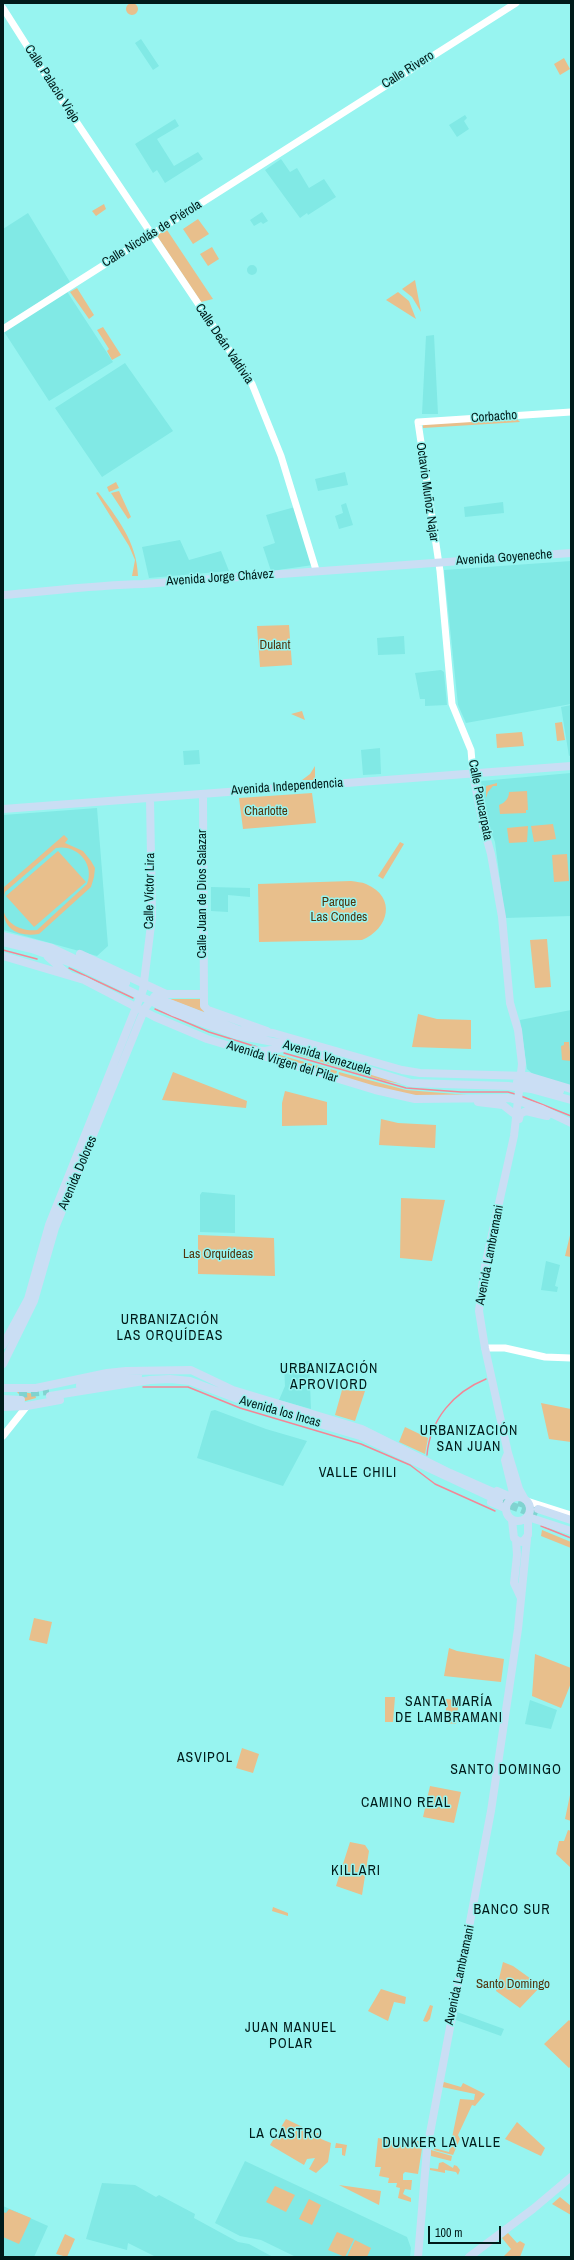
<!DOCTYPE html>
<html>
<head>
<meta charset="utf-8">
<style>
	body { margin:0 }
	#map { position:relative; width:574px; height:2260px; overflow:hidden; background:#97f4f0; font-family:"Archivo Narrow",sans-serif }
	canvas { display:block }
	.frame { position:absolute; inset:0; border:4px solid #001b1a; pointer-events:none }
	.scale { position:absolute; left:428px; top:2226px; width:73px; height:18px; box-sizing:border-box; border:2px solid #001b1a; border-top:0; padding-left:5px; font-size:12px; line-height:14px; white-space:nowrap; color:#001b1a; -webkit-text-stroke:3px #97f4f0; paint-order:stroke }
</style>
</head>
<body>
<div id="map">
<canvas width="574" height="2260"></canvas>
<div class="frame"></div>
<div class="scale">100 m</div>
</div>
<script>
const c = document.querySelector('canvas').getContext('2d');
c.lineJoin = 'round';
function paint(path, color) { c.fillStyle = color; c.fill(path, 'evenodd'); }
function stroke(path, color, width, dash) { c.strokeStyle = color; c.lineWidth = width; c.lineCap = dash ? 'butt' : 'round'; c.setLineDash(dash || []); c.stroke(path); }
function drawText(font, color, halo, rows, align = 'center') {
  c.font = font + ' "Archivo Narrow",sans-serif'; c.lineWidth = 3; c.setLineDash([]); c.textBaseline = 'middle'; c.strokeStyle = halo; c.fillStyle = color; for (const [text, x, y, turn = 0] of rows) {
    c.save(); c.translate(x, y); c.rotate((+turn || 0) * Math.PI / 180); c.textAlign = isNaN(turn) ? turn : align; if (halo) c.strokeText(text, 0, 0); c.fillText(text, 0, 0); c.restore();
  }
}
const built = new Path2D(`
	M141,39l18,27 -6,4 -18,-27z
	M465,115l2,3 -3,3 5,8 -12,8 -8,-12z
	M175,119l4,7 -22,13 17,27 24,-14 5,7 -38,24 -8,-13 -4,3 -18,-29z
	M281,159l9,13 7,-4 12,20 15,-9 12,18 -28,18 -1,-2 -7,5 -35,-48z
	M262,212l6,9 -5,3 -2,-2 -7,4 -4,-6z
	M28,213l42,69 -67,44v-97z
	M247 270a5 5 0 1 1 10 0a5 5 0 1 1-10 0Z
	M66,290l47,72 -64,39 -46,-71z
	M434,335l4,79h-16l4,-78z
	M125,363l48,68 -71,46 -47,-69z
	M345,472l3,13 -30,6 -3,-12z
	M503,502l1,11 -39,4 -1,-10z
	M346,503l7,22 -14,4 -4,-13 8,-3 -2,-8z
	M295,507l18,58 -42,6 -8,-24 12,-4 -9,-28z
	M180,540l9,20 32,-9 8,20 -80,7 -7,-31z
	M571,561v143l-105,19 -8,-18 -14,-135z
	M404,636l1,18 -27,1 -1,-17z
	M441,670l3,2 3,33 -22,1v-7h-5l-5,-26z
	M571,705v50l-2,1 -8,-49z
	M380,748l1,26 -18,1 -2,-25z
	M199,750l1,14 -16,1 -1,-14z
	M571,773v143l-66,2 -10,-76 -9,-23 -5,-38z
	M97,808l11,138 -11,10 -94,-26v-115z
	M211,887l39,1v9l-22,-2v17l-17,-1z
	M571,1010v76l-37,-11 -7,-6 -7,-49z
	M202,1192l33,3v38l-35,-1v-37z
	M546,1261l14,4 -5,21 3,1 -1,5 -16,-2z
	M309,1361l2,48 -32,-9 6,-14 -1,-21z
	M215,1410l51,19 41,12 -24,45 -86,-28 14,-47z
	M530,1700l27,10 -6,19 -26,-5z
	M457,2012l47,17 -3,7 -45,-16z
	M245,2161l162,76 4,11 -1,9h-114l-35,-17 -21,-4 -25,-13z
	M102,2183l33,2 21,12 3,-2 36,19 -1,4 44,24 11,2 24,13h-117l-28,-14 -1,7 -41,-11z
	M3,2206l45,20 -14,31h-31z`);
const green = new Path2D(`
	M126 9a6 6 0 1 1 12 0a6 6 0 1 1-12 0Z
	M564,58l6,11 -10,6 -6,-11z
	M104,204l2,5 -10,7 -4,-5z
	M198,219l11,15 -16,10 -10,-15z
	M167,230l46,69 -12,3 -46,-69z
	M212,247l7,12 -11,7 -8,-12z
	M415,280l6,32 -9,-15 -10,-8z
	M77,288l17,27 -5,4 -19,-27z
	M398,292l11,9 7,18 -30,-19z
	M103,327l18,28 -9,5 -5,-9 2,-2 -12,-19z
	M516,418l4,4 -97,6v-4z
	M116,482l3,6 -10,4 -2,-5z
	M119,491l12,26 -3,2 -17,-26z
	M98,492c19,26 39,50 40,84h-6l3,-16 -6,-14 -33,-53z
	M289,625l3,40 -32,2 -3,-41z
	M302,711l3,9 -14,-6z
	M562,722l3,18 -8,1 -2,-18z
	M522,732l2,14 -27,2 -1,-14z
	M315,766v14h-13l8,-6z
	M497,783v3h-4l-5,6 -2,6v-12z
	M527,791l1,19h-2v3l-26,1 -1,-9c6,-2 10,-7 10,-13z
	M312,793l4,30 -73,6 -4,-31z
	M553,824l3,15 -22,3 -3,-16z
	M528,826l-1,16 -18,1 -2,-15z
	M64,835l4,4 -3,4 18,8 8,10 4,7 -1,9 -3,10 -52,47c-20,3 -36,-4 -36,-26 2,16 19,24 34,22l50,-46c8,-20 -10,-40 -31,-36l-51,44 -2,8v-12z
	M400,842l4,2 -21,35 -5,-3z
	M58,851l28,31 -52,45 -28,-31z
	M567,854l2,27 -15,1 -2,-27z
	M351,881c5,1 11,1 15,3 31,13 23,45 -4,56l-103,2 -1,-58z
	M547,939l4,48 -16,1 -5,-48z
	M169,999h33l2,13 36,14z
	M418,1014l19,5 34,1v29l-59,-2z
	M564,1042h5l2,19 -9,-1 -1,-14 3,-1z
	M295,1051l119,35 -29,-5 -89,-27z
	M269,1052l68,19 -1,4 -68,-19z
	M173,1072l74,29 -1,7 -84,-8z
	M339,1072l67,18 62,5h-63l-67,-19z
	M285,1091l42,11v23l-45,1v-23z
	M381,1119l17,4 38,2 -1,23 -56,-3z
	M401,1198l44,2 -13,61 -32,-3z
	M571,1231v26l-6,-1z
	M198,1235l76,3 1,38 -77,-2z
	M342,1390l23,1 -10,30 -20,-6z
	M16,1391l19,3 1,4 -18,5 5,-5z
	M541,1403l30,6v33l-22,-3z
	M405,1427l23,11 -3,16 -26,-12z
	M542,1530l29,12v6l-30,-12z
	M34,1618l18,4 -5,22 -18,-4z
	M449,1648l8,3 47,8 -3,23 -57,-6z
	M535,1654l36,14v15l-10,25 -29,-12z
	M385,1697h10l-2,25h-8z
	M446,1699l13,1 -3,24 -10,-1z
	M242,1748l17,6 -6,19 -17,-5z
	M430,1786l31,6 -7,31 -31,-6z
	M570,1795h1v26l-6,-2z
	M568,1830l3,1v37l-15,-14 3,-13h5z
	M350,1842l15,3 4,6 -7,44 -26,-9z
	M273,1907l15,6v3l-16,-5z
	M503,1962l10,4 28,20 -21,22 -24,-17z
	M381,1989l25,8 -1,7 -11,-2 -6,19 -20,-10z
	M430,2005l3,1 -3,13 -3,3 -4,-1z
	M569,2020l2,2v44l-2,2 -25,-24z
	M444,2082l17,5 2,-4 22,11 -10,12 -3,-1 -14,30 2,4 -7,16 -19,-5v-2l15,4 11,-53 14,1 1,-6 -33,-7v-3z
	M286,2119l29,14h6v6l10,4 -3,19 -12,11 -7,-4 6,-11 -8,1 -3,6 -34,-20z
	M517,2122l28,26 -4,8 -36,-17z
	M378,2138l16,3v2l10,3 2,-7 17,3 -5,32 -13,-2 -2,2v6h9l-1,10 -6,-1 -2,5 8,4v4l-13,-4 2,-10 -4,-1 1,-4h-9l1,-5 -10,-2 2,-9h-6z
	M336,2143l11,2 -2,11 -3,-1v-7h-7z
	M431,2150l21,6 -1,5 -20,-5z
	M443,2162l10,6 1,-3 3,1 3,4 -2,5 -2,-3 -11,-2v3l-15,-3v-2l8,1 1,-6z
	M339,2185l42,6 -2,14z
	M275,2186l20,9 -9,17 -20,-10z
	M560,2197l11,9v9l-19,-11z
	M309,2199l12,6 -9,20 -13,-6z
	M9,2209l22,9 -12,26 -16,-7v-25l3,1z
	M337,2232l17,7 -9,18 -17,-7z
	M508,2233l9,10 3,-2 5,3 -5,13h-17l8,-8 -9,-11z
	M65,2234l10,5 -8,18 -11,-3z
	M355,2240l16,8 -4,9h-20z`);
const stream = new Path2D(`
	M3,950l34,9
	M69,968l64,30
	M155,1009l54,23 48,15
	M284,1053l122,35 55,4h47l7,2
	M521,1096l50,20
	M143,1387h45l52,21 121,36 49,21 25,19 60,27
	M427,1455c3,-36 27,-63 59,-76
	M541,1526l30,12`);
const majorTunnel = new Path2D(`
	M19,1394l30,-3
	M507,1498l31,11
	M499,1501l38,14`);
const minor = new Path2D(`
	M3,8l52,82 197,294 29,72 35,114
	M3,329l513,-326
	M473,774l-2,-24 -19,-46 -12,-133 -22,-149 153,-10
	M485,1348h20l40,9 26,1
	M3,1436l24,-30
	M527,1501l44,14`);
const major = new Path2D(`
	M3,595c47,-4 93,-10 140,-11l428,-31
	M473,774l11,55 7,25 11,63 8,86 8,27 4,34 -8,72 -29,130 -6,45 6,37 23,105 11,36 5,9
	M203,794l1,212 4,4 59,21
	M3,809l568,-43
	M3,936l49,12 74,35
	M3,942l29,7 45,16 96,47 63,23 48,9 127,39 97,3 23,3 40,11
	M80,954l86,40h38
	M3,956l81,24 71,37 52,22 168,51 40,9 95,-1 32,11 29,14
	M48,957l21,18
	M154,997l85,33 34,3 129,37 18,3 108,3 43,13
	M252,1050l13,1 23,-4
	M517,1082l43,9
	M478,1102l25,3 10,8
	M519,1119l1,-5 6,-3 21,5
	M3,1345l25,-46 21,-74 94,-235 9,-73 -2,-119
	M3,1364l31,-63 21,-73 90,-220 10,-12 11,-2
	M80,1386l58,-11
	M3,1388h33l71,-15 19,-2 65,-1 42,20 129,39 88,44 52,23
	M50,1396l100,-16 20,-1 20,2 53,20 117,35 139,65
	M3,1399l18,1
	M3,1407l24,-1 33,-6
	M508,1453l-3,7 9,37
	M497,1491l16,7
	M506 1509a12 12 0 1 1 24 0a12 12 0 1 1-24 0Z
	M491,1502l14,6
	M538,1509l33,11
	M528,1517l43,14
	M512,1520l2,18 4,3 5,1 5,-7v-18
	M516,1540l1,15 -3,28 7,15
	M418,2257l9,-108 64,-338 27,-182 9,-90
	M469,2257l64,-48 38,-32`);
const streetNames = [
	["Calle Rivero",408,70,-32],
	["Calle Palacio Viejo",52,84,57],
	["Calle Nicolás de Piérola",152,234,-32],
	["Calle Deán Valdivia",224,344,56],
	["Corbacho",494,417,-4],
	["Octavio Muñoz Najar",427,492,82],
	["Avenida Goyeneche",504,558,-4],
	["Avenida Jorge Chávez",220,578,-4],
	["Avenida Independencia",287,787,-4],
	["Calle Paucarpata",480,800,79],
	["Calle Víctor Lira",150,891,-89],
	["Calle Juan de Dios Salazar",203,894,-90],
	["Avenida Venezuela",327,1058,17],
	["Avenida Virgen del Pilar",282,1062,17],
	["Avenida Dolores",78,1173,-67],
	["Avenida Lambramani",490,1255,-79],
	["Avenida los Incas",280,1412,16],
	["Avenida Lambramani",460,1975,-78]
];
const parkNames = [
	["Dulant",275,646],
	["Charlotte",266,812],
	["Parque",339,903],
	["Las Condes",339,918],
	["Las Orquídeas",218,1255],
	["Santo Domingo",513,1985]
];
const neighbourhoodNames = [
	["URBANIZACIÓN",170,1320],
	["LAS ORQUÍDEAS",170,1336],
	["URBANIZACIÓN",329,1369],
	["APROVIORD",329,1385],
	["URBANIZACIÓN",469,1431],
	["SAN JUAN",469,1447],
	["VALLE CHILI",358,1473],
	["SANTA MARÍA",449,1702],
	["DE LAMBRAMANI",449,1718],
	["ASVIPOL",205,1758],
	["SANTO DOMINGO",506,1770],
	["CAMINO REAL",406,1803],
	["KILLARI",356,1871],
	["BANCO SUR",512,1910],
	["JUAN MANUEL",291,2028],
	["POLAR",291,2044],
	["LA CASTRO",286,2134],
	["DUNKER LA VALLE",442,2143]
];
paint(built, '#81e9e5');
paint(green, '#e8bf8c');
stroke(stream, '#f48696', 1.5);
stroke(majorTunnel, '#80d3d0', 8, [8, 4]);
stroke(minor, '#fff', 7);
stroke(major, '#cadef4', 8);
drawText('13px', '#001b1a', '#97f4f0', streetNames);
drawText('13px', '#50340d', '#97f4f0', parkNames);
c.letterSpacing = '1px';
drawText('14px', '#001b1a', '#97f4f0', neighbourhoodNames);
c.letterSpacing = '0px';
</script>
</body>
</html>
